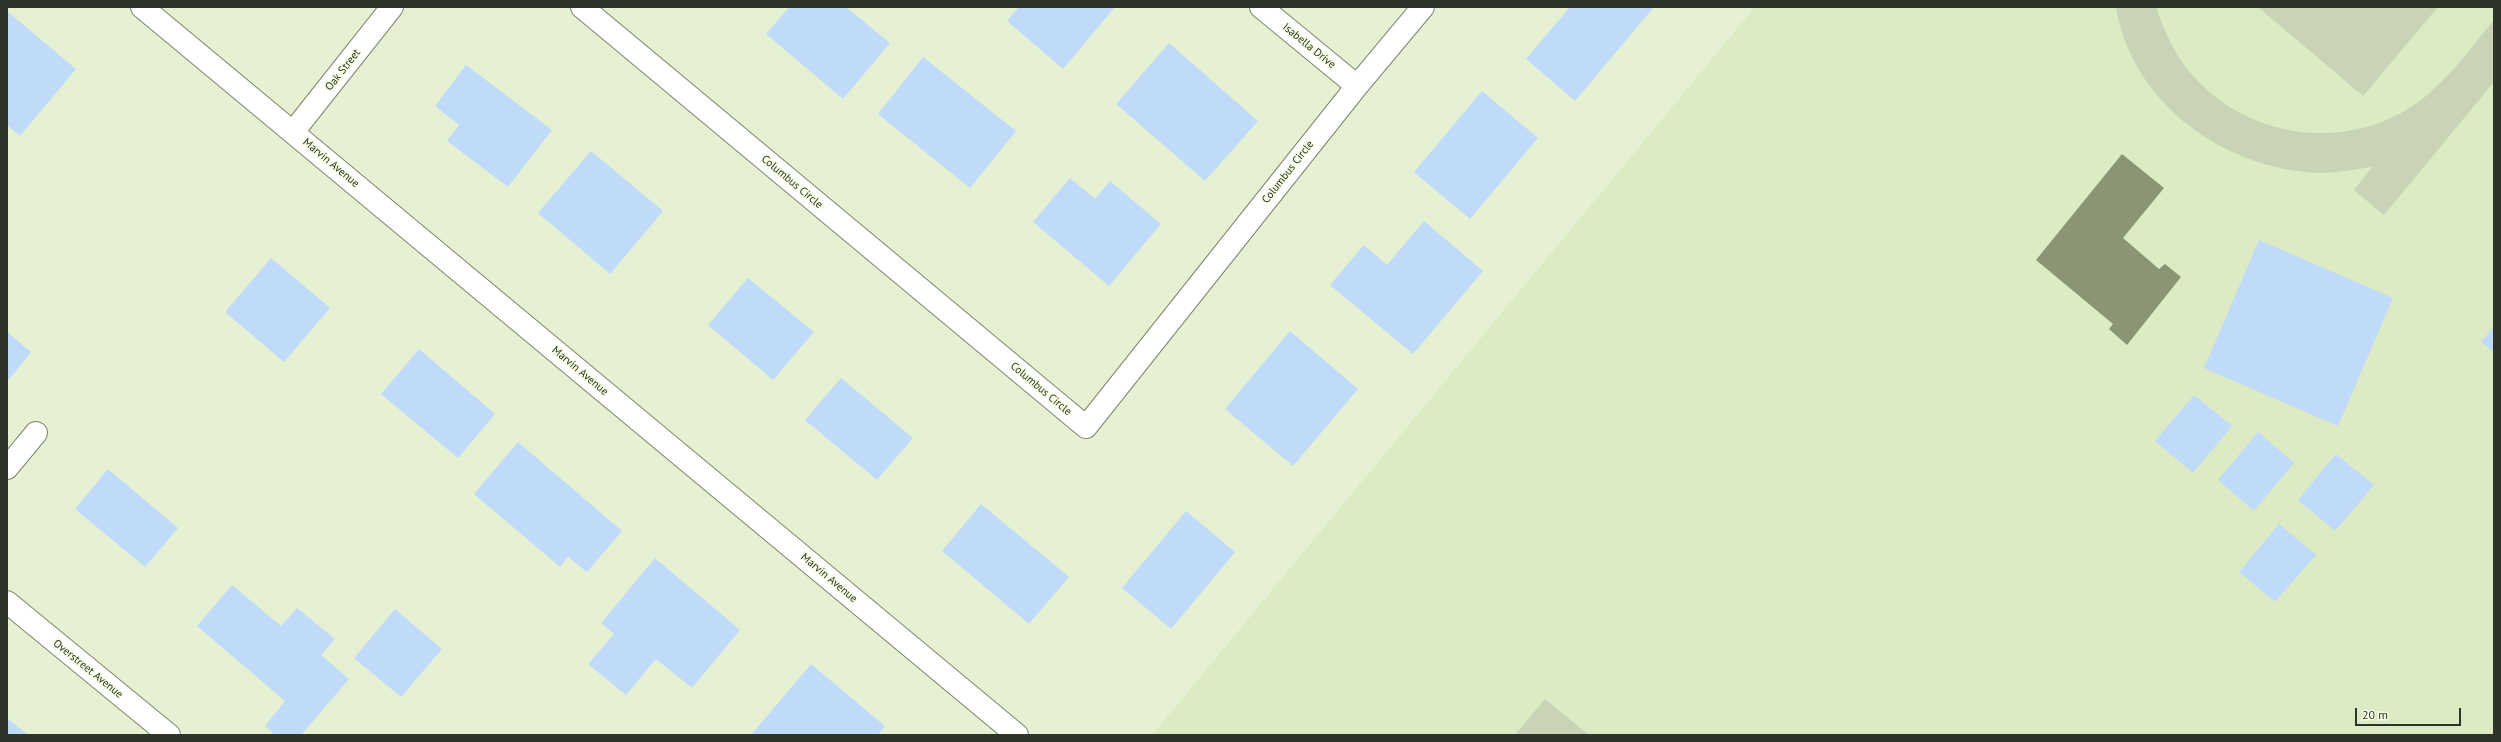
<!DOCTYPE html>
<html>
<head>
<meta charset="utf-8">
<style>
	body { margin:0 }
	#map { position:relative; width:2501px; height:742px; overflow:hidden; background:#e6f1d3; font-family:"PT Sans",sans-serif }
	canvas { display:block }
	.frame { position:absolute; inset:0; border:8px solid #2f3428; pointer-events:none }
	.scale { position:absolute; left:2355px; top:708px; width:106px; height:18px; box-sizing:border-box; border:2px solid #2f3428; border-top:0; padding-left:5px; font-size:12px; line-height:14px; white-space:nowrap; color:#2f3428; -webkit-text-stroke:3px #f3fee0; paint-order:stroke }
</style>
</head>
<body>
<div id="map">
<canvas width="2501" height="742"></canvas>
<div class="frame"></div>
<div class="scale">20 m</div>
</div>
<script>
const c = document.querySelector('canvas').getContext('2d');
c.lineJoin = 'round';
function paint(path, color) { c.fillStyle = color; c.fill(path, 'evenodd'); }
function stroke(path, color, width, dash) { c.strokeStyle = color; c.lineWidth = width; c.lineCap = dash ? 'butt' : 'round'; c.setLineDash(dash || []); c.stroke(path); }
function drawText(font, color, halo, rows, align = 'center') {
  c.font = font + ' "PT Sans",sans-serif'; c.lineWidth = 3; c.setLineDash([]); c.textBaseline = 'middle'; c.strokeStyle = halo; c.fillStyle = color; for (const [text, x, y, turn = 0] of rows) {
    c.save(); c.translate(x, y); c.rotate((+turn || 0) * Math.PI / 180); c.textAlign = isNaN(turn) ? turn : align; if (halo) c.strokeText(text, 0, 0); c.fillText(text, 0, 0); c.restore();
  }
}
const built = new Path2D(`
	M1755,7h739v728h-1342z`);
const green = new Path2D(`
	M2116,7h40c9,25 19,49 37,69 54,61 149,76 218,31 34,-22 57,-56 83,-87v62l-110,133 -30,-25 18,-23c-22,3 -44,8 -67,5 -89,-9 -174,-73 -189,-165z
	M2258,7h180l-75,89z
	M1545,699l44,36h-74z`);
const water = new Path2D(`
	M2122,154l42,34 -41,50 36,31 6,-5 16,13 -54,68 -18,-16 4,-5 -77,-64z`);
const building = new Path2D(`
	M789,7h57l44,36 -47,56 -77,-65z
	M1019,7h96l-52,62 -56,-48z
	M1570,7h84l-79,94 -49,-42z
	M7,11l69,58 -56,67 -13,-11z
	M1169,43l89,78 -53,60 -89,-77z
	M923,57l93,74 -46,57 -92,-74z
	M466,65l86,65 -44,57 -61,-46 12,-16 -24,-19z
	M1482,91l56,47 -68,81 -56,-47z
	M591,151l72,60 -53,63 -72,-61z
	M1070,178l25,21 15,-18 51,43 -52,62 -76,-64z
	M1424,221l59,50 -70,83 -83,-69 34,-40 23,20z
	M2259,240l134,58 -55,128 -134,-58z
	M271,258l59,50 -46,54 -59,-50z
	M748,278l66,54 -41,48 -65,-55z
	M2494,326v26l-13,-10z
	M1290,331l68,58 -65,77 -68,-57z
	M7,332l24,20 -24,30z
	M419,349l76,65 -37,44 -77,-64z
	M841,378l72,60 -36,42 -72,-60z
	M2194,395l38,31 -39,47 -38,-32z
	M2258,432l36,31 -40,48 -36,-31z
	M518,442l104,89 -35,41 -19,-15 -8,10 -86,-73z
	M2336,454l38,31 -39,46 -37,-31z
	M108,469l70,59 -33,39 -70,-58z
	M981,504l88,73 -40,47 -87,-73z
	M1186,511l49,41 -64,77 -49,-41z
	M2279,524l37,31 -41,47 -36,-30z
	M655,558l85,72 -48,58 -36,-29 -30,36 -38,-31 26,-30 -13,-11z
	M232,585l49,41 16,-18 38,31 -14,16 28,24 -48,56h-26l-10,-9 20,-25 -88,-75z
	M395,609l47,40 -41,48 -47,-39z
	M811,664l74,62 -7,9h-127z
	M7,718l21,17h-21z`);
const minor = new Path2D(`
	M142,7l875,728
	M582,7l504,420 271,-341 66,-79
	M1261,7l96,79
	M293,132l99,-125
	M7,468l29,-35
	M7,602l162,133`);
const streetNames = [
	["Isabella Drive",1309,46,39],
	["Oak Street",343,70,-52],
	["Marvin Avenue",331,163,40],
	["Columbus Circle",1288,172,-52],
	["Columbus Circle",792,182,40],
	["Marvin Avenue",580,371,40],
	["Columbus Circle",1041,389,40],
	["Marvin Avenue",829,578,40],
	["Overstreet Avenue",88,669,39]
];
paint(built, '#ddebc5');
paint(green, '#c8d4b5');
paint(water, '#899573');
paint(building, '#bfdbf9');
stroke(minor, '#7c866b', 24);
stroke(minor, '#fff', 22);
drawText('11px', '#2f3428', '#f3fee0', streetNames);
</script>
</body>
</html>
